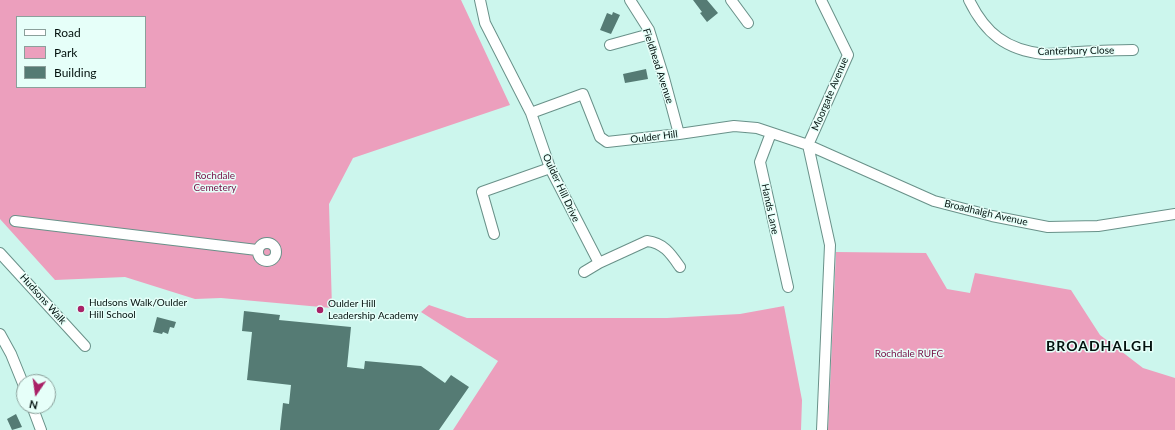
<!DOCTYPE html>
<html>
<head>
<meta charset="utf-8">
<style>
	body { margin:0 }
	#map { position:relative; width:1175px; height:430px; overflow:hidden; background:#ccf6ed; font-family:Lato,sans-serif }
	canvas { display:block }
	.legend { position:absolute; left:16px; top:16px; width:130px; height:72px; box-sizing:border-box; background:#e6fff9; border:1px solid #8ba09b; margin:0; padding:5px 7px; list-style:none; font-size:12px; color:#03110e }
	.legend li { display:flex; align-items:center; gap:8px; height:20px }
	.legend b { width:20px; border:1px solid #8ba09b }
	.north { position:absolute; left:16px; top:374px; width:40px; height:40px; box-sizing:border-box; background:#e6fff9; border:1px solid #8ba09b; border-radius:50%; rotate:193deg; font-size:11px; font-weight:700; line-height:16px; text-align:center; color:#03110e }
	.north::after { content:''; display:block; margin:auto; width:14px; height:18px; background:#a92167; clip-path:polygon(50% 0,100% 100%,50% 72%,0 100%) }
</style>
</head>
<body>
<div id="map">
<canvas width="1175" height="430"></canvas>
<ul class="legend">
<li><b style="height:5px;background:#fff"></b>Road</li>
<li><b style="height:11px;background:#ec9fbd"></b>Park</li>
<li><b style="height:11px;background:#557b74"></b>Building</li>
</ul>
<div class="north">N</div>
</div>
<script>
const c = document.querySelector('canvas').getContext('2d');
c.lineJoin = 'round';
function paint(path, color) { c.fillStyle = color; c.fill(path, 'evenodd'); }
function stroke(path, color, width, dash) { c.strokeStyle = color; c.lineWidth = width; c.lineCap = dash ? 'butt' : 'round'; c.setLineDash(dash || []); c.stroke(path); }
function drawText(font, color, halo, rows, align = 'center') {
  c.font = font + ' Lato,sans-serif'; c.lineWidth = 3; c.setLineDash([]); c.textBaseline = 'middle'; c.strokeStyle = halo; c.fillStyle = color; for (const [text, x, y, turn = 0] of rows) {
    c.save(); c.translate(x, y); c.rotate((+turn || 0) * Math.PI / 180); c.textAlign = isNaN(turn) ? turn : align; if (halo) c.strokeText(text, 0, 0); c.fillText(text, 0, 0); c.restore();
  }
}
const green = new Path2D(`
	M0,0h461l49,105 -157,53 -24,46 3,104 -111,-10 -26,1 -70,-22 -70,3 -55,-61zM17,17h128v70h-128z
	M836,252l90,1 21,36 23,4 5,-20 96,17 29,45 43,33 32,10v52h-347z
	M429,305l38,13h200l73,-4 44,-8 18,94 -1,30h-348l45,-69 -77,-49z`);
const building = new Path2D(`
	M693,0h14l11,13 -11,9 -7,-9 2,-1z
	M613,12l7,3 -9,19 -11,-4 7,-17 5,2z
	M646,69l2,10 -23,4 -2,-9z
	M244,311l36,4 -1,5 72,7 -4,40 17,2 1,-8 56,5 24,17 6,-8 18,12 -30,43h-159l3,-27 6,1 2,-19 -44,-5 5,-48 -10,-1z
	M157,317l19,5 -2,6 -4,-1 -2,7 -5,-2 -1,2 -9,-2z
	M16,414l6,13 -10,3 -5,-11z`);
const minor = new Path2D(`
	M480,0l5,23 46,90 19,55 49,95 48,-22c17,2 24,13 33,26
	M630,0l19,30 15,48 15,56
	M731,0l17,23
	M969,0c16,33 37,50 75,54 11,0 23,-1 34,-2 18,-1 37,-2 55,-2
	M610,45l40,-11
	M531,113l52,-19 17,43 7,5 72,-8 55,-8 23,2 51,17 126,56 58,15 56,11 50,-1 77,-12
	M771,133l-11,29 28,125
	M808,145l22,100 -8,185
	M808,145l40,-90 -27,-55
	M15,221l242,29
	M494,234l-12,-42 68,-24
	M258 252a9 9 0 1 1 18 0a9 9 0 1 1-18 0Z
	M0,253l85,93
	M584,272l15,-9
	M0,334l11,20 13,32
	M32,406l9,24`);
const markers = [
	[81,309,4,"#a92167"],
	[320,310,4,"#a92167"]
];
const streetNames = [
	["Canterbury Close",1076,51,-1],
	["Fieldhead Avenue",658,66,72],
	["Moorgate Avenue",830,94,-67],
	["Oulder Hill",654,137,-7],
	["Oulder Hill Drive",561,188,65],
	["Hands Lane",770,209,78],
	["Broadhalgh Avenue",986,213,13],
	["Hudsons Walk",43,299,48]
];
const parkNames = [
	["Rochdale",215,176],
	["Cemetery",215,188],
	["Rochdale RUFC",909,354]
];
const poiNames = [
	["Hudsons Walk/Oulder",89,303],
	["Hill School",89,315],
	["Oulder Hill",328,304],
	["Leadership Academy",328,316]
];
const districtNames = [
	["BROADHALGH",1100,346]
];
paint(green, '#ec9fbd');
paint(building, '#557b74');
stroke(minor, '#699189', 12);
stroke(minor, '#fff', 10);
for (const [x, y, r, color] of markers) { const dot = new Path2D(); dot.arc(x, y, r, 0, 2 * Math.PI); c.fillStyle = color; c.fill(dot); stroke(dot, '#e6fff9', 1.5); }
drawText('10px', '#03110e', '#e6fff9', streetNames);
drawText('10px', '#770f46', '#e6fff9', parkNames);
drawText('10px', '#03110e', '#e6fff9', poiNames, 'left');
c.letterSpacing = '1px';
drawText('bold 14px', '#03110e', '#e6fff9', districtNames);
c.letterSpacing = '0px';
</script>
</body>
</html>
